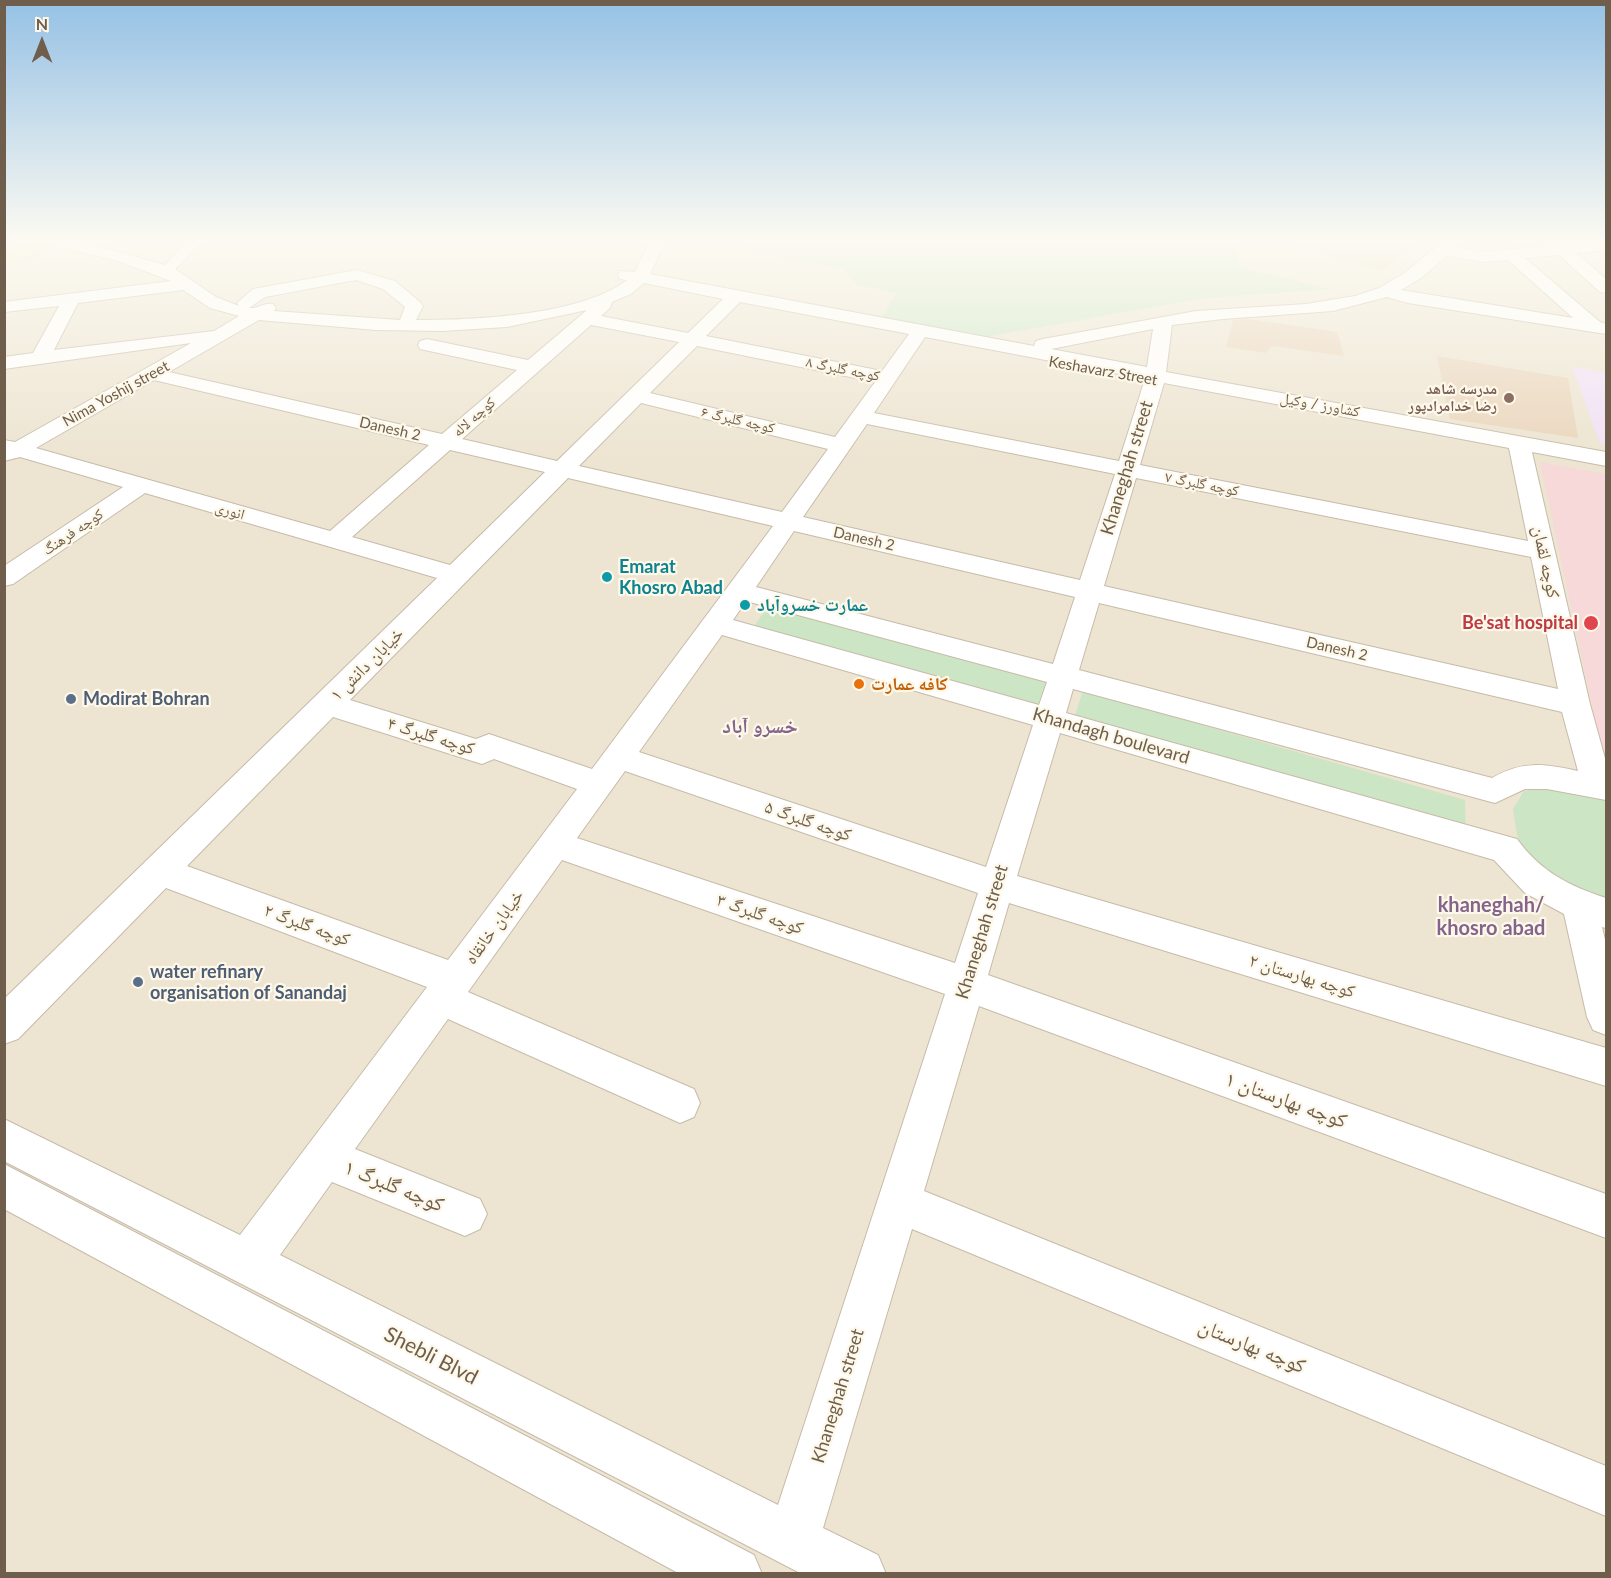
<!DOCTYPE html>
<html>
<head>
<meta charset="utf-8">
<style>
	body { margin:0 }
	#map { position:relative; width:1611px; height:1578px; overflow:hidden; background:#f9f4e3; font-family:Lato,sans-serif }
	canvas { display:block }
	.frame { position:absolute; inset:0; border:6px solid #6f5e4c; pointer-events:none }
	.north { position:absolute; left:12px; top:12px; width:60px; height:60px; -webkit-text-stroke:4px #fdf8e9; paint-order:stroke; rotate:0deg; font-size:16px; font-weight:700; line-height:24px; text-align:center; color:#6f5e4c }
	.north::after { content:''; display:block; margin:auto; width:21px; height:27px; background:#6f5e4c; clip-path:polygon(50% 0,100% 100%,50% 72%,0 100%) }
</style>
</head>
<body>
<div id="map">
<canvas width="1611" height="1578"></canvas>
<div class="frame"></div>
<div class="north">N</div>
</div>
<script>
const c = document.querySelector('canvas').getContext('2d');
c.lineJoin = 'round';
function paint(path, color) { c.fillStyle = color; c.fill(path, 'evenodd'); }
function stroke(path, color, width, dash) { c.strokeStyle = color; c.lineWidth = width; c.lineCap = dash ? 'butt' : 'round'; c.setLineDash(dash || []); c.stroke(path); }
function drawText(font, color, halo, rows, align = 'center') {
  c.font = font + ' Lato,"Noto Naskh Arabic",sans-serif'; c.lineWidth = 4.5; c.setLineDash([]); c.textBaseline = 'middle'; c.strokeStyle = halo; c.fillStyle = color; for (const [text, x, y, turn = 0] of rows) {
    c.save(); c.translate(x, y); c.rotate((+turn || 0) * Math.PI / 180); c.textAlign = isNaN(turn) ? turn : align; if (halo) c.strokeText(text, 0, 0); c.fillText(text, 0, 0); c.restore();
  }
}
const residential = new Path2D(`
	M5,240h1601v1333l-1601,1z`);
const education = new Path2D(`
	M1572,367l34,5v73l-6,-2z`);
const medical = new Path2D(`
	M1540,462l66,12v297z`);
const green = new Path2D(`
	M750,240h483l8,28 91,21 -128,9 -219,39 -102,-20 13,-24 -40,-9 -12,-15 -102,-19z
	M771,602l276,77 -11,31 -283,-82z
	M1083,691l382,109 1,37 -393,-116z
	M1548,787l58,9v106c-26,-7 -71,-31 -85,-56 -5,-10 -6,-27 -8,-37l11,-18z`);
const building = new Path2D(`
	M1294,240h129l-41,31 -89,-26z
	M1249,319l88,13 7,24 -72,-10 -6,7 -40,-6 7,-27z
	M1437,356l131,22 10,60 -128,-19z`);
const minor = new Path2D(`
	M41,240l38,1 86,24 22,-25h17l-29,29 41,28 23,9 -2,-3 16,-14 104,-19 38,11 25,21 3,4 -7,14c57,0 164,-4 211,-40l-7,-1 -2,-4 2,-4 15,1 15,-32h16l-16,34 384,72 2,-5 7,-2 153,-28 110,-7 49,-8 24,-8 24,-14 42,-34h17l-6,7 28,5 122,-12v10l-30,3 30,26v14l-6,-1 -41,-37 -34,3 75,64 6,2v10l-198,-31 -21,-6 -54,14 -110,8 -51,6 -6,47 440,80v14l-74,-14 58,252 16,58v38l-59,-11h-22l-30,14 -422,-114 -7,24 451,126c23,32 52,47 89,59v30l-4,-1 4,17v91l-13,-5 -6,-13 -23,-103 -39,-21 -31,-33 -434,-127 -43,143 589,172v38l-597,-183 -21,72 618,219v44l-627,-232 -55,185 682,275v50l-694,-287 -89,299 55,27 8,19h-84l-798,-413v-42l236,116 187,-248 -261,-99 -148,151 -14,5v-45l433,-421 -292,-85 -132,91 -9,2v-20l119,-79 -103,-30 -16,4v-21l11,2 176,-99 -187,26v-12l29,-4 26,-47 -55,6v-10l167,-21 -53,-20 -75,-18zM1447,256l37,6 24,-2 65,58 -172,-28 20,-12zM356,280l27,9 22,18 -5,13 -126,-9 2,-3 -3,-4c-9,-2 -15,5 -24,4l16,-11zM644,283l79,16 -35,34 -87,-17 9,-8 2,-6 19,-8zM183,290l27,18 29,8 -25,15 -160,19 24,-47zM740,302l169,32 -27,37 -176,-35zM587,310l-59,50 -101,-21 -7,2 -2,4 2,4 97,21 -75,64 -273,-62 90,-52 117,10 66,1 65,-4zM591,325l88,17 -122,119 -95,-22zM1153,329l-6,38 -96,-18zM925,337l220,42 -26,82 -245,-48zM697,346l178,36 -40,55 -185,-44zM154,380l275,65 -99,86 -294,-83zM1164,383l345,65 19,93 -388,-76zM641,403l187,46 -46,63 -203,-46zM867,424l248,50 -35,106 -277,-63zM450,450l95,22 -95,93 -98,-28zM568,478l205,48 -181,243 -103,-35 -13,5 -126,-39zM1136,478l395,79 27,132 -454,-103zM794,531l281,66 -22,67 -297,-77zM746,601l301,81 -8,23 -306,-85zM1099,603l463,109 16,59c-34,-7 -54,-11 -86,7l-413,-108zM722,635l311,90 -47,142 -347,-115zM333,717l149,47 12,-5 83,30 -129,171 -261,-94zM625,771l353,122 -23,70 -378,-125zM562,860l383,134 -167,511 -498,-250 52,-73 133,54 15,-7 7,-15 -7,-15 -125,-50 93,-130 232,104 14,-6 6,-14 -6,-14 -226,-97z
	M4,1164l750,391 8,19h-82l-676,-365z`);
const major = new Path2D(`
	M42,240h22l-2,4 -58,23v-11z`);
const markers = [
	[1509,398,6,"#8d6e63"],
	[607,577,6,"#0f9aa8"],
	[745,605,6,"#0f9aa8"],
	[1591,623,8,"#e0444e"],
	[859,684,6,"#e8710a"],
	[71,699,6,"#5c6f8a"],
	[138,982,6,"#5c6f8a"]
];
const farStreetnames = [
	["کوچه گلبرگ ۸",843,369,11],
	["Keshavarz Street",1103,371,10],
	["Nima Yoshij street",116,394,-29],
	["کشاورز / وکیل",1320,405,10],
	["کوچه لاله",474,417,-41],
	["کوچه گلبرگ ۶",738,420,13],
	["Danesh 2",390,429,13],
	["کوچه گلبرگ ۷",1202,484,11],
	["انوری",230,511,16],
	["کوچه فرهنگ",73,532,-34],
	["Danesh 2",864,539,13],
	["Danesh 2",1337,649,13]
];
const farEducationnames = [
	["مدرسه شاهد",1497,389],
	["رضا خدامرادپور",1497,406]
];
const streetNames = [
	["Khaneghah street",1127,468,-73],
	["کوچه لقمان",1546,562,78],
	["خیابان دانش ۱",367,664,-45],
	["کوچه گلبرگ ۴",431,736,17],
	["Khandagh boulevard",1111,736,16],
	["کوچه گلبرگ ۵",808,821,19],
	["کوچه گلبرگ ۳",760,914,19],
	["کوچه گلبرگ ۲",307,925,20],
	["خیابان خانقاه",494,927,-54],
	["Khaneghah street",982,932,-73],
	["کوچه بهارستان ۲",1302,976,17],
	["Khaneghah street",838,1396,-73]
];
const cultureNames = [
	["Emarat",619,567],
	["Khosro Abad",619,588],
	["عمارت خسروآباد",757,605]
];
const healthNames = [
	["Be'sat hospital",1578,623]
];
const foodNames = [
	["کافه عمارت",871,684]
];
const serviceNames = [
	["Modirat Bohran",83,699],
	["water refinary",150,972],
	["organisation of Sanandaj",150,993]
];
const neighbourhoodNames = [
	["خسرو آباد",760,727],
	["khaneghah/",1491,906],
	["khosro abad",1491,929]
];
const nearStreetnames = [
	["کوچه بهارستان ۱",1286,1100,20],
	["کوچه گلبرگ ۱",394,1186,22],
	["کوچه بهارستان",1252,1346,22],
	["Shebli Blvd",431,1356,27]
];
paint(residential, '#ede4d1');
paint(education, '#f1e0f6');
paint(medical, '#f6d9d8');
paint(green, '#cce5c4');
paint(building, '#ead5bc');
stroke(minor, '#c7bba9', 2);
stroke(major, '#dad5d0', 3);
paint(minor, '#fff');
paint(major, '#f2e0a2');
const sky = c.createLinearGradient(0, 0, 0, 461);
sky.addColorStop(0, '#95c1e5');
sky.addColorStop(0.52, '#fcfaf2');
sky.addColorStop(1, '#fcfaf200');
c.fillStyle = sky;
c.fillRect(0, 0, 1611, 461);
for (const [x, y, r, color] of markers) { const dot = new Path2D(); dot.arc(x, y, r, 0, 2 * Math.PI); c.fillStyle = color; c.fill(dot); stroke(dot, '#fdf8e9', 2); }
drawText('15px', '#6f5e4c', '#fdf8e9', farStreetnames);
drawText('bold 15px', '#785e54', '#fdf8e9', farEducationnames, 'right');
drawText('18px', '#6f5e4c', '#fdf8e9', streetNames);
drawText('bold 18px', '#0d838f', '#fdf8e9', cultureNames, 'left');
drawText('bold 18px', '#be3a42', '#fdf8e9', healthNames, 'right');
drawText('bold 18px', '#c56008', '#fdf8e9', foodNames, 'left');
drawText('bold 18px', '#4e5e75', '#fdf8e9', serviceNames, 'left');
drawText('bold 20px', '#84648c', '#fdf8e9', neighbourhoodNames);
drawText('21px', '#6f5e4c', '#fdf8e9', nearStreetnames);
</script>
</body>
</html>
